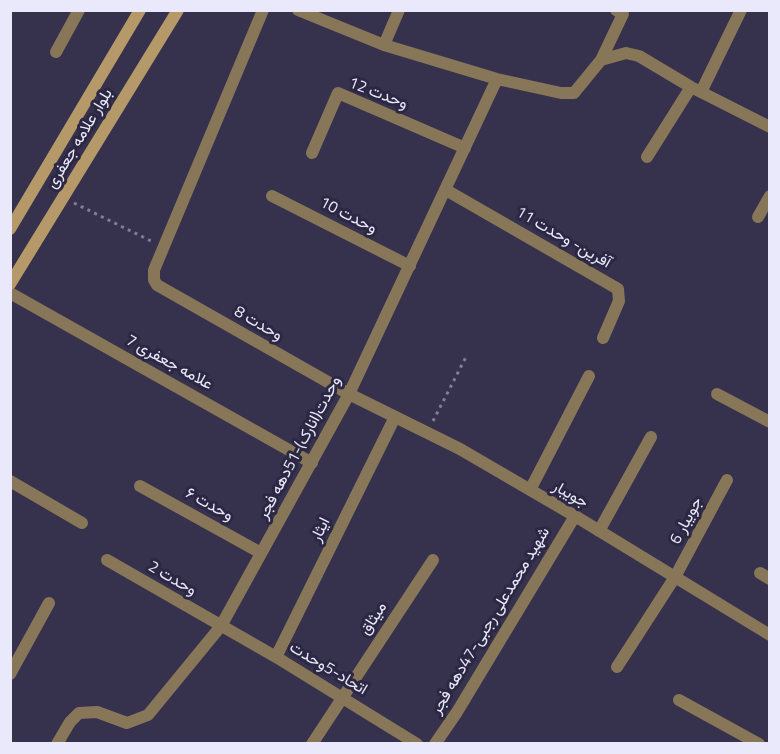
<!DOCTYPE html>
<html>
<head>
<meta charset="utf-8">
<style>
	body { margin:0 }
	#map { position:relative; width:780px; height:754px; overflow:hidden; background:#36324e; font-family:"Titillium Web",sans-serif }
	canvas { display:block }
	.frame { position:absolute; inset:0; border:12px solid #eae9fc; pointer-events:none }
</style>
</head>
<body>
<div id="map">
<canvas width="780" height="754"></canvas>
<div class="frame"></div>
</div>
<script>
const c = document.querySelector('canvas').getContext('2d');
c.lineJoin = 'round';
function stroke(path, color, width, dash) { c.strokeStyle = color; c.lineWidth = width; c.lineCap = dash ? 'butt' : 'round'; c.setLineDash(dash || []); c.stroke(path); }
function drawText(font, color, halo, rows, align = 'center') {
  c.font = font + ' "Titillium Web",Vazirmatn,sans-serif'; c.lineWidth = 6; c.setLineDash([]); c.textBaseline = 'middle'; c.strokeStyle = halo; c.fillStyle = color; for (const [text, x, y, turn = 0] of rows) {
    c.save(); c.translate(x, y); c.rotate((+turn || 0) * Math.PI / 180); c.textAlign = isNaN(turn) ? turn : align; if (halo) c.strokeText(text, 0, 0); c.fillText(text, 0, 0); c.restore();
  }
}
const path = new Path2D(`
	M74,203l77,38
	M433,421l34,-66`);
const street = new Path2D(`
	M263,10l-109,260v10l3,5 192,109 111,55 115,67 195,119
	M298,10l86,35 113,34 64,14h13l27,-33 25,-7 13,3 52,31 79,40
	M384,45l15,-35
	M56,52l23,-42
	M601,60l22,-46 -7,-4
	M701,92l40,-82
	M312,153l26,-60 127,55
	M647,157l44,-70
	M446,190l172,99 1,12 -16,37
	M272,196l138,70
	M758,217l12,-21
	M10,293l302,170
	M717,394l53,28
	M10,481l72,42
	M140,486l121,67
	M530,490l59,-114
	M599,531l52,-94
	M107,560l169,97 141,87
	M760,573l10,6
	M276,657l119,-240
	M617,667l58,-90 52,-97
	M10,674l39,-71
	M679,700l80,44
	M57,744l13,-22 9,-9 18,-1 30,11 21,-8 73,-89 128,-232 148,-315
	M312,744l121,-184
	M435,744l22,-32 118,-196`);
const secondary = new Path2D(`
	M10,229l130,-219
	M10,284l168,-274`);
const streetNames = [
	["وحدت 12",378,94,21],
	["بلوار علامه جعفری",80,139,-59],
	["وحدت 10",348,216,27],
	["آفرین- وحدت 11",563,238,30],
	["وحدت 8",258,324,30],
	["علامه جعفری 7",169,363,29],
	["وحدت(انارک)-51دهه فجر",300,448,-62],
	["جویبار",570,495,30],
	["وحدت ۶",209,505,29],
	["جویبار 6",687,521,-62],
	["ایثار",321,530,-64],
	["وحدت 2",172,579,30],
	["میثاق",374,619,-57],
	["شهید محمدعلی رجبی-47دهه فجر",491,621,-59],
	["اتحاد-5وحدت",328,669,31]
];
stroke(path, '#817e97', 3, [3, 4.5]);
stroke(street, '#887658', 12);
stroke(secondary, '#b69968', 12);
drawText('16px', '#eae9fc', '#2c2843', streetNames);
</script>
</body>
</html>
